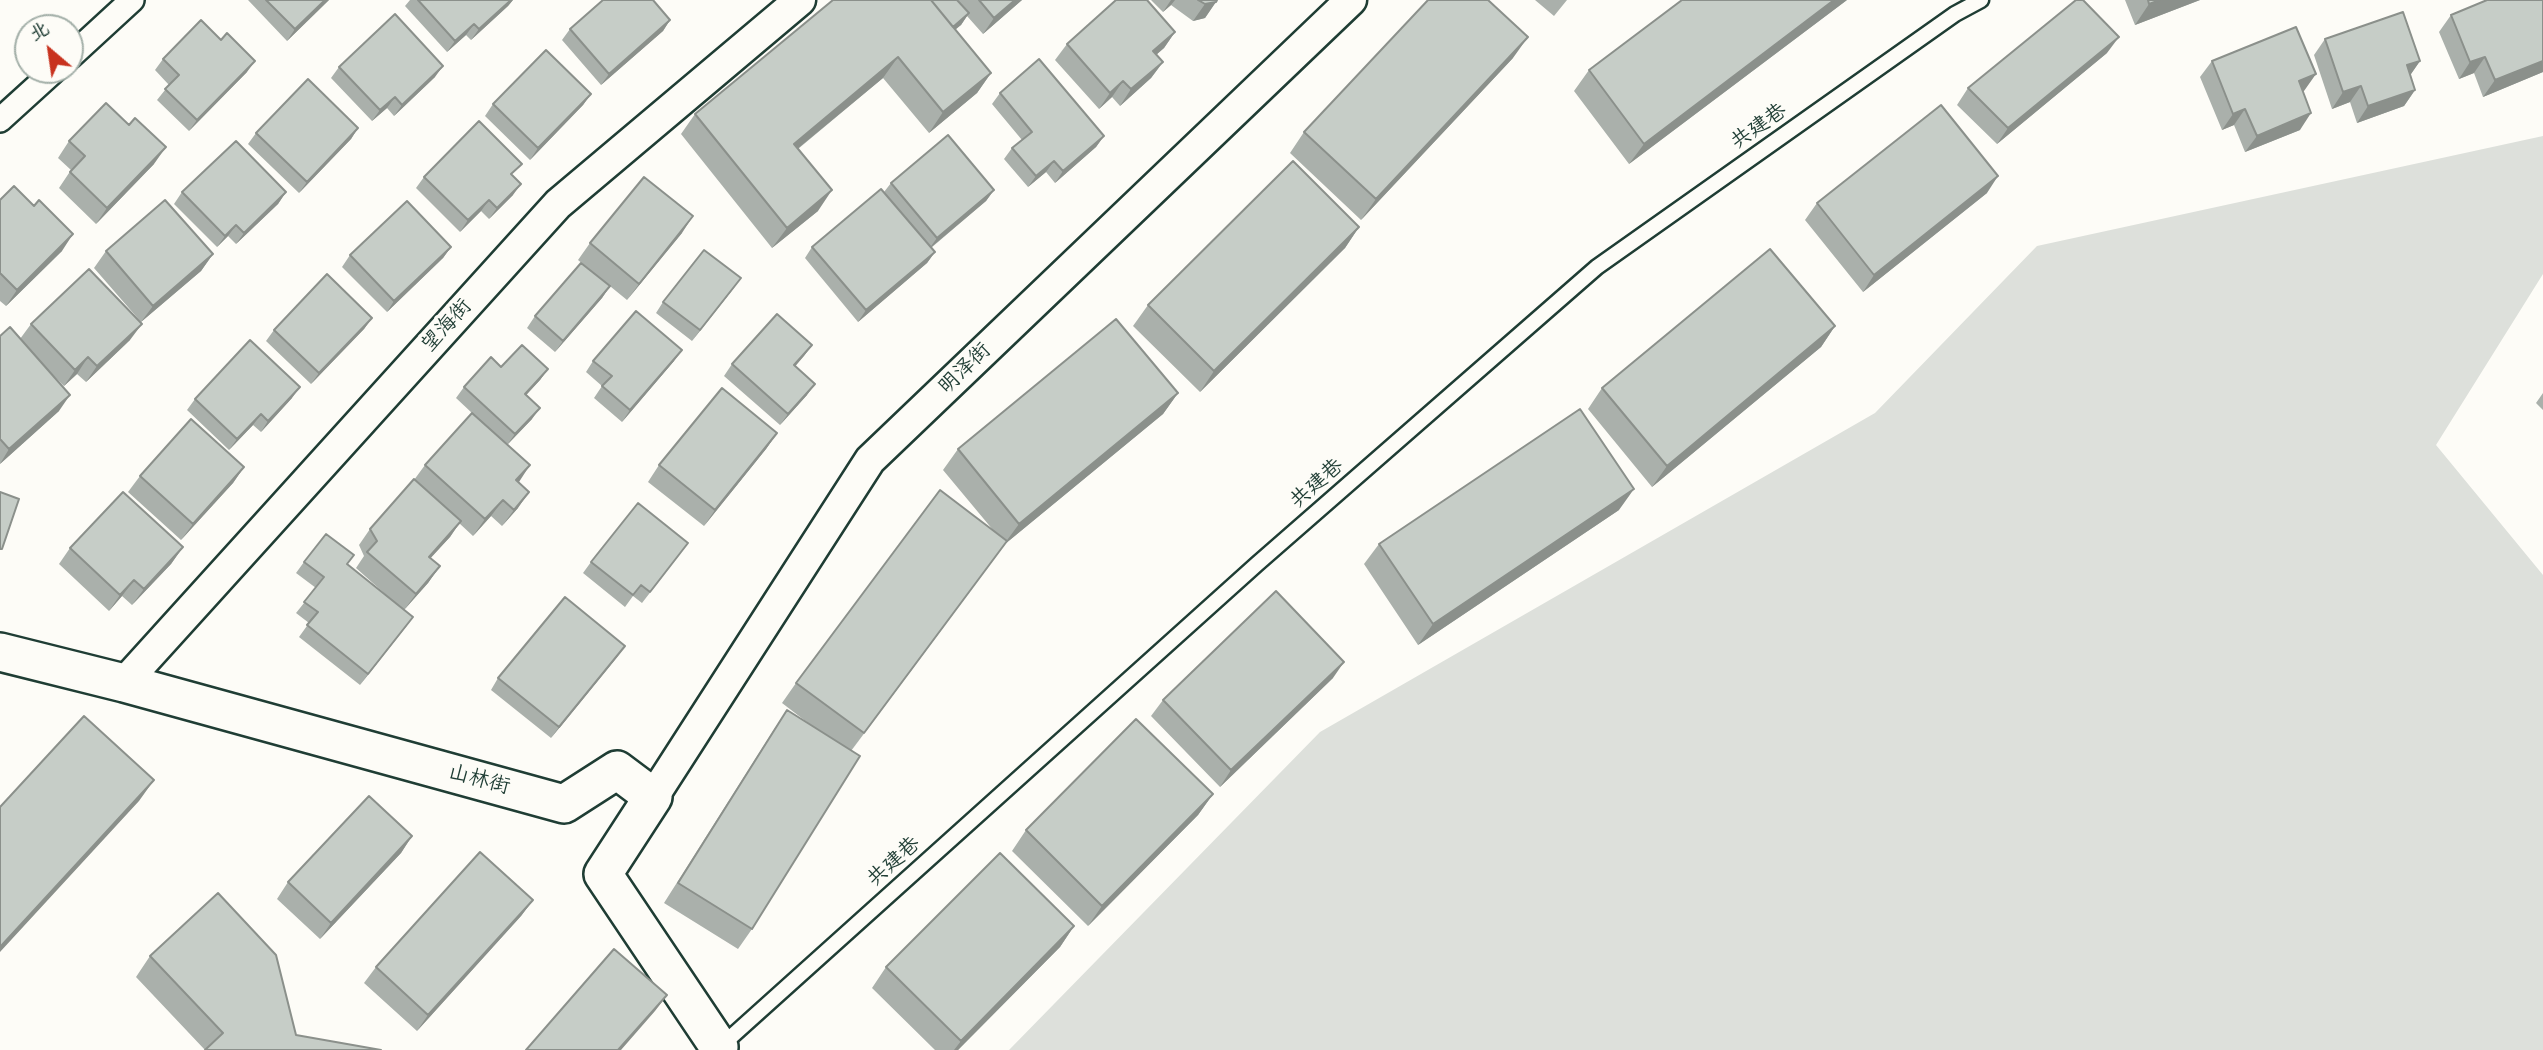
<!DOCTYPE html>
<html>
<head>
<meta charset="utf-8">
<style>
	body { margin:0 }
	#map { position:relative; width:2543px; height:1050px; overflow:hidden; background:#fdfcf7; font-family:"Balsamiq Sans","LXGW WenKai TC",sans-serif }
	canvas { display:block }
	.north { position:absolute; left:14px; top:14px; width:70px; height:70px; box-sizing:border-box; background:#fdfcf7; border:2px solid #a4b0a9; border-radius:50%; rotate:331deg; font-size:19px; font-weight:700; line-height:28px; text-align:center; color:#1f3d34 }
	.north::after { content:''; display:block; margin:auto; width:24px; height:32px; background:#c8321e; clip-path:polygon(50% 0,100% 100%,50% 72%,0 100%) }
</style>
</head>
<body>
<div id="map">
<canvas width="2543" height="1050"></canvas>
<div class="north">北</div>
</div>
<script>
const c = document.querySelector('canvas').getContext('2d');
c.lineJoin = 'round';
function paint(path, color) { c.fillStyle = color; c.fill(path, 'evenodd'); }
function stroke(path, color, width, dash) { c.strokeStyle = color; c.lineWidth = width; c.lineCap = dash ? 'butt' : 'round'; c.setLineDash(dash || []); c.stroke(path); }
function drawText(font, color, halo, rows, align = 'center') {
  c.font = font + ' "Balsamiq Sans","LXGW WenKai TC",sans-serif'; c.lineWidth = 7; c.setLineDash([]); c.textBaseline = 'middle'; c.strokeStyle = halo; c.fillStyle = color; for (const [text, x, y, turn = 0] of rows) {
    c.save(); c.translate(x, y); c.rotate((+turn || 0) * Math.PI / 180); c.textAlign = isNaN(turn) ? turn : align; if (halo) c.strokeText(text, 0, 0); c.fillText(text, 0, 0); c.restore();
  }
}
const green = new Path2D(`
	M2543,136v138l-107,171 107,130v475h-1534l311,-318 555,-319 162,-167z`);
const service = new Path2D(`
	M721,1046l536,-482 340,-297 358,-253 26,-14`);
const pedestrian = new Path2D(`
	M70,57l62,-57
	M0,120l55,-50`);
const minor = new Path2D(`
	M124,683l434,-479 242,-204
	M653,797l217,-337 481,-460`);
const tertiary = new Path2D(`
	M0,652l124,31 440,121 53,-34 36,27 -50,77 116,173`);
const wall = new Path2D(`
	M248,0h81l-42,41z
	M410,0h103l-5,6 -37,34 -5,-5 -19,17 -42,-46z
	M833,0h189l-39,34 -16,-18 -6,9 -6,4 36,44 -14,20 -48,40 -46,-55 -85,71 20,62 -46,37 -91,-114 14,-20z
	M1151,0h66l-12,18 -12,3 -22,-16 -8,7z
	M1535,0h32l-13,16z
	M1847,0l-218,164 -55,-73 15,-21z
	M2125,0h75l-65,25z
	M2543,0v72l-60,25 -9,-24 -15,6 -20,-47 12,-17z
	M670,20l-7,11 -62,54 -39,-45 8,-11z
	M1175,32l-11,16 -8,7 7,7 -12,16 -31,28 -8,-9 -13,12 -44,-49 12,-16z
	M2325,39l95,22 -10,14 5,15 -11,16 -47,17 -7,-21 -18,7 -18,-54z
	M221,40l26,32 -58,59 -32,-31 12,-15 -14,-15 8,-11z
	M2107,53l-110,91 -40,-39 11,-17z
	M1513,58l-152,162 -71,-67 14,-21z
	M2212,61l92,30h-1l-3,39 -55,22 -11,-27 -12,5 -22,-53z
	M339,67l96,10 -41,39 -7,-8 -15,13 -41,-43z
	M1000,93l104,43 -8,11 -41,36 -9,-11 -18,15 -24,-28 8,-11 10,-8 -30,-36z
	M591,94l-8,11 -53,55 -45,-44 8,-12z
	M358,128l-7,11 -52,54 -51,-49 8,-11z
	M69,141l85,23 -58,60 -37,-36 12,-18 -13,-12z
	M513,176v19l-24,24 -8,-8 -21,21 -44,-44 8,-11z
	M891,183l103,7 -8,11 -55,47 4,4 -8,11 -69,59 -53,-64 7,-11 72,-55z
	M182,192h104l-8,12 -42,40 -8,-8 -11,11 -43,-43z
	M1987,193l-124,99 -58,-72 12,-17z
	M0,200l62,51 -56,55 -6,-5z
	M1359,227l-14,21 -145,144 -67,-66 15,-21z
	M682,233l-55,67 -49,-40 12,-17z
	M451,247l-8,11 -56,54 -45,-45 8,-12z
	M106,251l107,3 -12,17 -60,51 -47,-54z
	M610,286l-8,12 -47,54 -28,-24 8,-12z
	M733,289l-41,52 -36,-28 7,-11z
	M372,318l-8,11 -53,55 -45,-43 8,-11z
	M31,324l99,16 -44,42 -9,-8 -13,12 -17,-17 12,42 -59,53v-128l20,3z
	M1835,326l-14,21 -169,140 -64,-78 14,-21z
	M812,345l-17,21 12,29 -27,30 -56,-49 8,-12z
	M593,361h81l-52,61 -28,-24 8,-12 -16,-14z
	M501,367l47,2 -8,11 -14,15 6,24 -25,26 11,37v26l-16,18 -11,-10 -18,20 -14,-13 -9,14 -20,21 10,8 -12,17 -24,27 9,7 -53,68 -61,-48 10,-14 -13,-10 20,-25 -20,-15 8,-11 43,2 55,45 -46,-41 8,-12 -5,-11 11,-16 44,-49 11,-15 47,-52 -16,-15 8,-11z
	M1178,393l-15,21 -158,130 -154,207 -99,178 -14,20 -74,-46 109,-172 14,-21 25,16 -30,-23 14,-20 197,-153 -50,-60 15,-21z
	M2543,393v17l-7,-7z
	M292,398l-31,34 -8,-7 -24,25 -42,-40 8,-11z
	M777,433l-11,16 -62,77 -56,-44 11,-17z
	M244,467l-11,16 -52,57 -53,-48 12,-16z
	M1619,510l-201,135 -54,-81 15,-20z
	M183,547l-12,17 -39,41 -10,-9 -13,15 -50,-47 11,-16z
	M680,554l-38,49 -9,-7 -8,11 -42,-34 8,-11z
	M617,657l-66,81 -60,-48 7,-12z
	M1333,678l-113,109 -69,-71 12,-16z
	M1213,794l-15,21 -110,111 -76,-75 14,-21z
	M412,836l-11,17 -81,86 -43,-40 11,-17z
	M533,900l-12,16 -104,115 -53,-48 12,-16z
	M1074,926l-14,21 -102,103h-23l-63,-62 14,-21z
	M150,956l146,79 -91,15 -69,-73z`);
const shadedWall = new Path2D(`
	M325,0h4l-42,41 8,-12z
	M511,0h2l-5,6 -37,34 8,-11z
	M1015,0h7l-39,34 11,-16z
	M1171,0h4l-4,5 -8,7z
	M1834,0h13l-218,164 15,-20z
	M2160,0h40l-65,25 14,-21z
	M1216,2l-11,16 -12,3 12,-17z
	M969,13l-8,12 -18,15 8,-11z
	M670,20l-7,11 -62,54 8,-11z
	M474,24l-8,11 -19,17 8,-11z
	M1175,32l-11,16 -22,19 11,-16z
	M1528,37l-15,21 -152,162 15,-21z
	M2119,37l-12,16 -110,91 11,-16z
	M898,57l-15,21 -104,86 15,-20z
	M2485,57l-11,16 -15,6 11,-17z
	M255,61l-8,11 -58,59 8,-11z
	M2420,61l-11,16 -2,-12z
	M2543,61v11l-60,25 12,-17z
	M1163,62l-12,16 -31,28 11,-17z
	M443,66l-8,11 -41,39 8,-11z
	M991,73l-14,20 -48,40 14,-21z
	M2316,74l-12,17 -17,7 12,-17z
	M1123,81l-11,16 -13,12 11,-16z
	M2361,86l-11,16 -18,7 11,-17z
	M2415,90l-11,16 -47,17 11,-17z
	M591,94l-8,11 -53,55 8,-12z
	M395,97l-8,11 -15,13 8,-11z
	M2245,109l-11,16 -12,5 11,-16z
	M2311,113l-11,17 -55,22 12,-16z
	M358,128l-7,11 -52,54 8,-11z
	M1104,136l-8,11 -41,36 8,-12z
	M166,147l-12,17 -58,60 11,-16z
	M1054,161l-8,11 -18,15 8,-11z
	M1998,176l-11,17 -124,99 11,-17z
	M521,184l-8,11 -24,24 8,-11z
	M832,190l-14,21 -46,37 15,-20z
	M994,190l-8,11 -57,48 8,-11z
	M286,192l-8,12 -42,40 8,-11z
	M489,200l-8,11 -21,21 8,-12z
	M693,216l-11,17 -55,67 12,-16z
	M236,225l-8,11 -11,11 8,-11z
	M1359,227l-14,21 -145,144 14,-21z
	M73,234l-11,17 -56,55 11,-16z
	M451,247l-8,11 -56,54 7,-11z
	M935,252l-8,11 -69,59 8,-12z
	M213,254l-12,17 -60,51 12,-16z
	M741,278l-8,11 -41,52 8,-11z
	M610,286l-8,12 -47,54 8,-11z
	M372,318l-8,11 -53,55 8,-11z
	M142,324l-12,16 -44,42 11,-16z
	M1835,326l-14,21 -169,140 15,-21z
	M812,345l-8,11 -18,21 8,-12z
	M682,350l-8,11 -52,61 8,-12z
	M88,357l-11,17 -13,12 11,-16z
	M548,369l-8,11 -23,25 8,-11z
	M815,384l-8,11 -27,30 8,-11z
	M300,387l-8,11 -31,34 7,-11z
	M1178,393l-15,21 -158,130 -156,210 170,-230z
	M70,395l-11,16 -59,53 9,-15z
	M540,408l-8,11 -25,26 8,-11z
	M261,414l-8,11 -24,25 8,-11z
	M777,433l-11,16 -62,77 11,-16z
	M530,465l-11,17 -3,-2z
	M244,467l-11,16 -52,57 12,-16z
	M1634,489l-15,21 -201,135 15,-21z
	M529,492l-11,16 -16,18 12,-16z
	M503,500l-12,16 -18,20 12,-17z
	M461,521l-11,16 -33,36 12,-16z
	M183,547l-12,17 -39,41 12,-16z
	M440,566l-12,17 -24,27 12,-16z
	M134,580l-12,16 -13,15 11,-16z
	M413,617l-8,11 -45,57 8,-11z
	M625,646l-8,11 -66,81 8,-11z
	M1344,662l-11,16 -113,109 11,-17z
	M154,780l-15,21 -139,151v-5z
	M1213,794l-15,21 -110,111 14,-20z
	M412,836l-11,17 -81,86 11,-16z
	M533,900l-12,16 -104,115 11,-16z
	M1074,926l-14,21 -102,103h-4l7,-9z
	M667,995l-12,16 -34,39h-3z`);
const building = new Path2D(`
	M266,0h59l-30,29z
	M418,0h93l-32,29 -5,-5 -19,17z
	M603,0h50l17,20 -61,54 -39,-45z
	M833,0h98l60,73 -48,39 -45,-55 -104,87 38,46 -45,38 -92,-114z
	M931,0h26l12,13 -16,14z
	M979,0h36l-21,18z
	M1116,0h31l28,32 -22,19 10,11 -32,27 -8,-8 -13,12 -43,-49z
	M1198,0h19l-1,2 -11,2z
	M1428,0h60l40,37 -152,162 -72,-67z
	M1682,0h152l-190,144 -55,-74z
	M2076,0h7l36,37 -111,91 -40,-40z
	M2148,0h12l-11,4z
	M2487,0h56v61l-48,19 -10,-23 -15,5 -19,-47z
	M2403,12l17,49 -13,4 8,25 -47,16 -7,-20 -18,6 -18,-53z
	M395,14l48,52 -41,39 -7,-8 -15,13 -41,-43z
	M201,20l20,20 6,-7 28,28 -58,59 -32,-31 14,-14 -16,-16z
	M2296,27l20,47 -17,7 12,32 -54,23 -12,-27 -12,5 -21,-53z
	M546,50l45,44 -53,54 -45,-44z
	M1039,59l65,77 -41,35 -9,-10 -18,15 -24,-28 20,-16 -32,-39z
	M308,79l50,49 -51,54 -51,-49z
	M106,103l23,22 6,-7 31,29 -59,61 -37,-36 15,-16 -16,-15z
	M1941,105l57,71 -124,99 -57,-72z
	M479,121l43,43 -11,10 10,10 -24,24 -8,-8 -21,20 -44,-43z
	M948,135l46,55 -57,48 -46,-55z
	M236,141l50,51 -42,41 -8,-8 -11,11 -43,-44z
	M1293,161l66,66 -145,144 -66,-66z
	M644,177l49,39 -54,68 -49,-41z
	M14,186l20,20 5,-6 34,34 -56,56 -17,-17v-73z
	M881,189l54,63 -69,58 -54,-63z
	M165,200l48,54 -60,52 -47,-55z
	M407,201l44,46 -57,54 -44,-46z
	M1770,249l65,77 -168,140 -65,-78z
	M704,250l37,28 -41,52 -37,-28z
	M581,263l29,23 -47,55 -28,-25z
	M89,269l53,55 -45,42 -9,-9 -13,13 -44,-46z
	M327,274l45,44 -53,55 -45,-43z
	M636,311l46,39 -52,60 -28,-24 10,-10 -19,-15z
	M777,314l35,31 -18,20 21,19 -27,30 -56,-50z
	M1116,319l62,74 -159,131 -61,-75z
	M10,327l60,68 -61,54 -9,-10v-103z
	M250,340l50,47 -32,34 -7,-7 -24,25 -42,-40z
	M522,345l26,24 -23,25 15,14 -25,26 -51,-47 27,-30 10,10z
	M722,388l55,45 -62,77 -56,-45z
	M1580,409l54,80 -201,135 -54,-80z
	M472,413l58,52 -14,15 13,12 -15,18 -11,-10 -18,19 -60,-54z
	M191,419l53,48 -51,57 -53,-48z
	M414,479l47,42 -32,36 11,9 -24,28 -49,-42 10,-11 -7,-12z
	M940,490l67,51 -143,192 -68,-50z
	M0,492l19,7 -17,50h-2z
	M123,492l60,55 -39,42 -10,-9 -14,15 -50,-47z
	M638,503l50,40 -38,49 -9,-7 -8,10 -42,-33z
	M326,534l28,21 -7,9 66,53 -45,57 -61,-49 11,-13 -14,-10 20,-25 -20,-15z
	M1276,591l68,71 -113,108 -68,-70z
	M565,597l60,49 -66,81 -61,-49z
	M787,710l73,46 -108,173 -74,-46z
	M84,716l70,64 -154,167v-140z
	M1136,719l77,75 -111,112 -76,-76z
	M369,796l43,40 -81,87 -43,-41z
	M480,852l53,48 -105,115 -52,-48z
	M1000,853l74,73 -113,115 -75,-74z
	M218,893l58,62 20,80 85,15h-176l18,-17 -73,-77z
	M614,949l53,46 -49,55h-92z`);
const streetNames = [
	["共建巷",1759,127,-35],
	["望海街",447,326,-48],
	["明泽街",965,369,-44],
	["共建巷",1317,484,-41],
	["山林街",479,780,15],
	["共建巷",894,862,-42]
];
paint(green, '#dde0db');
stroke(service, '#1f3d34', 19);
stroke(pedestrian, '#1f3d34', 28);
stroke(minor, '#1f3d34', 35);
stroke(tertiary, '#1f3d34', 42);
stroke(service, '#fdfcf7', 14);
stroke(pedestrian, '#fdfcf7', 23);
stroke(minor, '#fdfcf7', 30);
stroke(tertiary, '#fdfcf7', 37);
paint(wall, '#aab0ab');
paint(shadedWall, '#8b908b');
paint(building, '#c6cdc7');
stroke(building, '#8b908b', 2);
drawText('21px', '#1f3d34', '#fdfcf7', streetNames);
</script>
</body>
</html>
